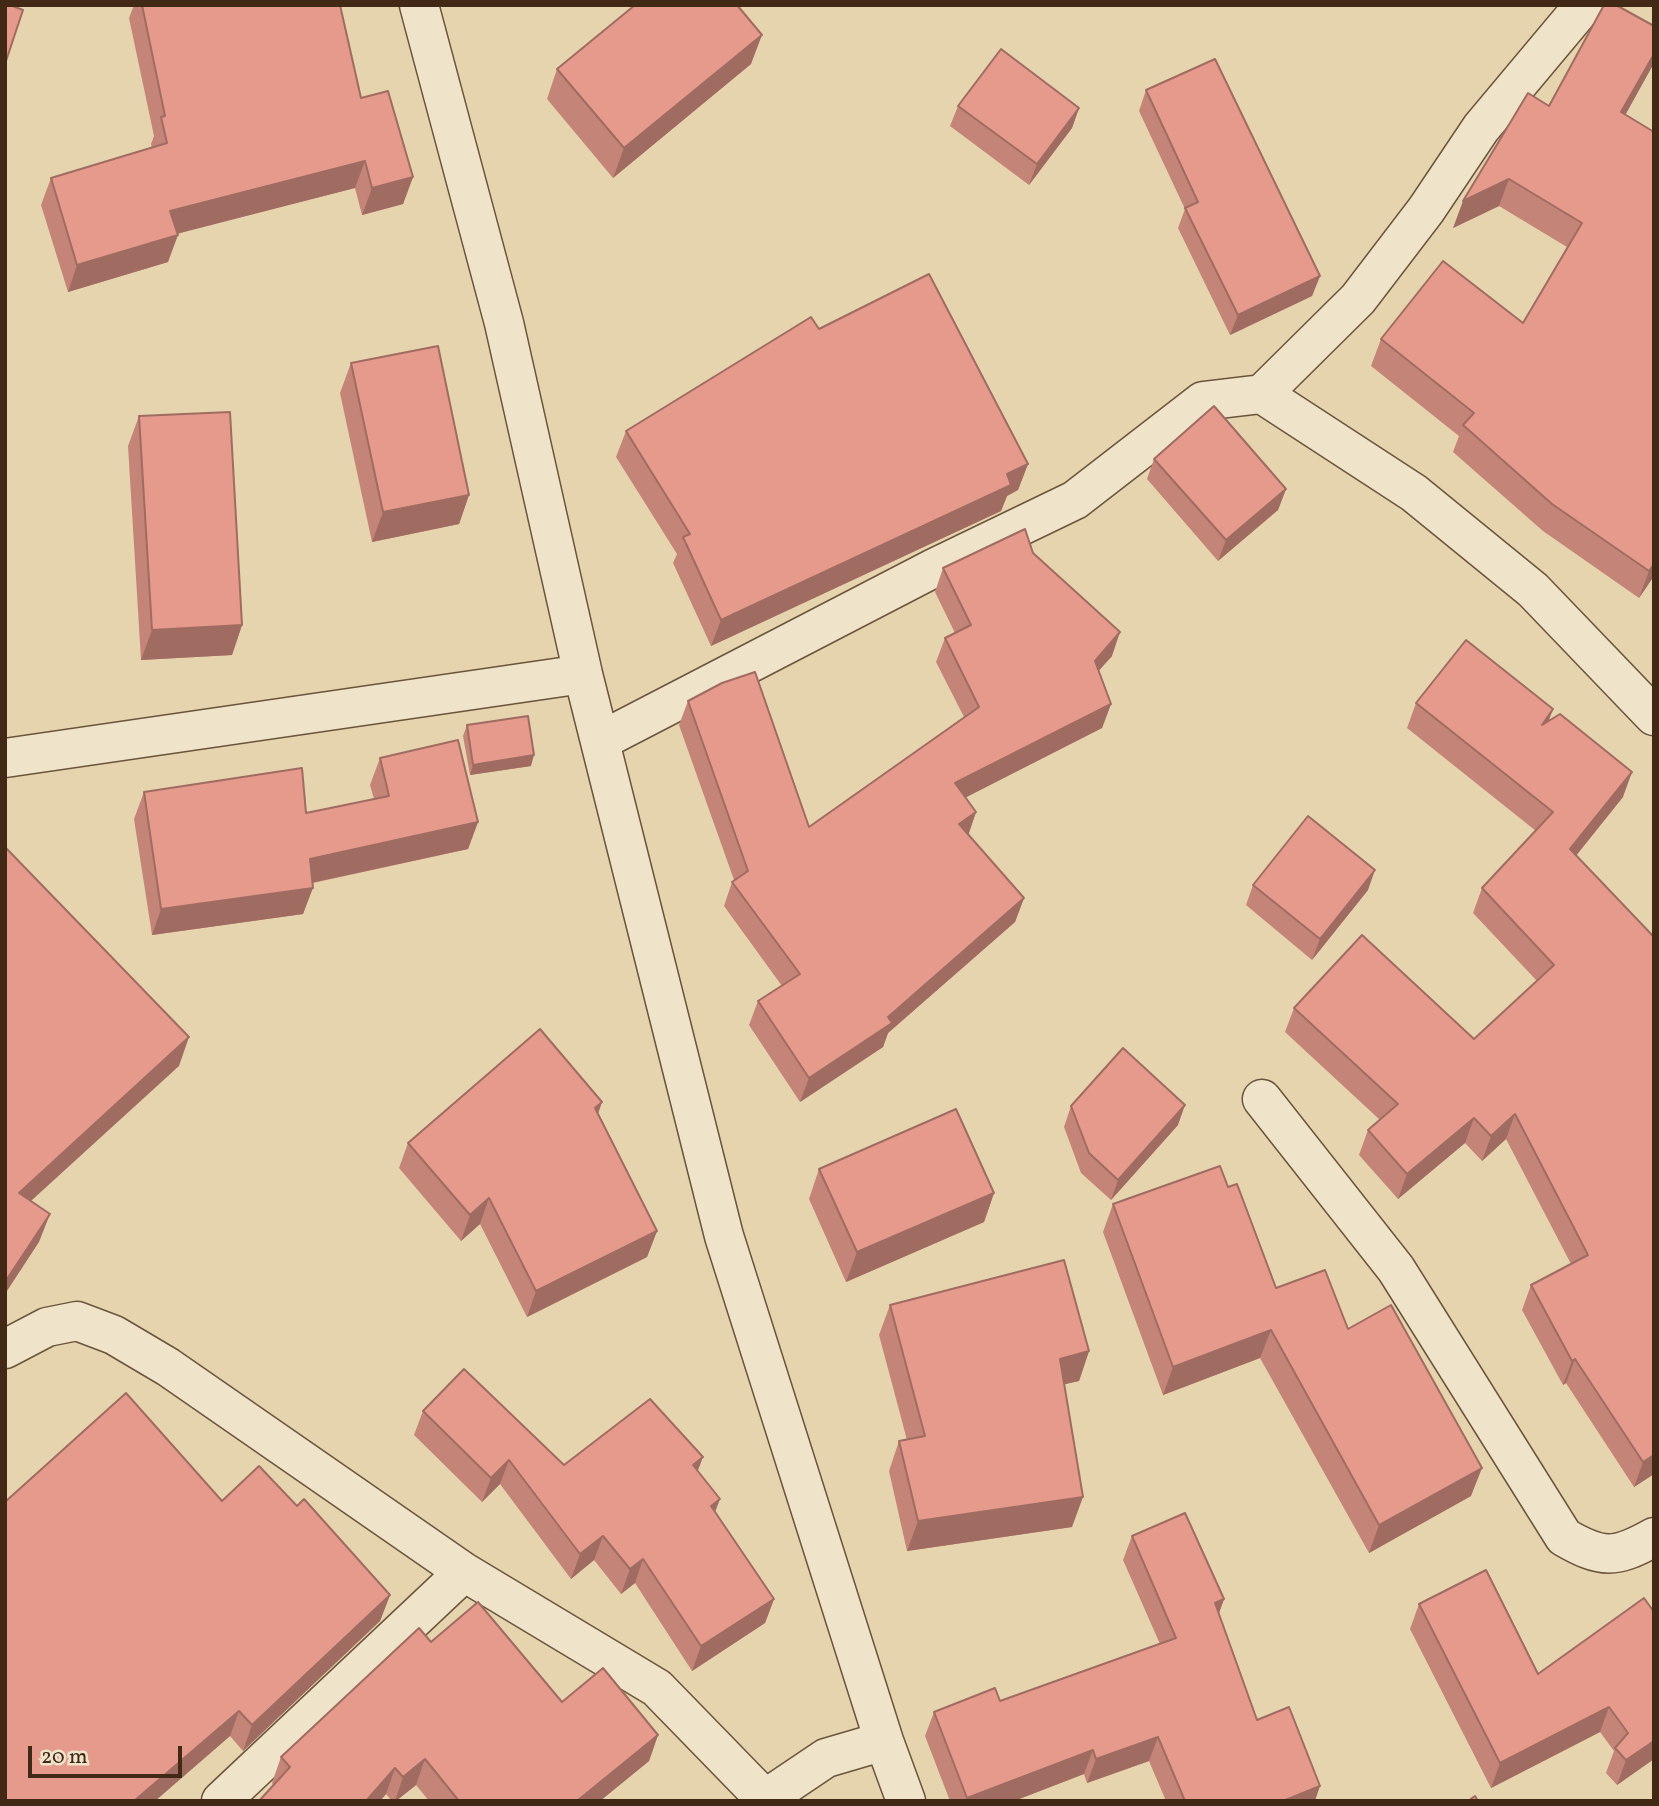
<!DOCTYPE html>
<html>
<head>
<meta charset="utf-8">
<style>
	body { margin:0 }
	#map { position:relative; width:1659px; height:1806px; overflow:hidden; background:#e6d4ae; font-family:Vollkorn,serif }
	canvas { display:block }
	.frame { position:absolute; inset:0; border:7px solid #422916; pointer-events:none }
	.scale { position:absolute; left:28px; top:1746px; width:154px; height:32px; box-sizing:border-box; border:4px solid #422916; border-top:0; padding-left:9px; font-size:21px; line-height:24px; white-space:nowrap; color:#422916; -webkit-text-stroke:5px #efe3ca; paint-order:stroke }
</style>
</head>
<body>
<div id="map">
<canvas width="1659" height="1806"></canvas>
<div class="frame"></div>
<div class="scale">20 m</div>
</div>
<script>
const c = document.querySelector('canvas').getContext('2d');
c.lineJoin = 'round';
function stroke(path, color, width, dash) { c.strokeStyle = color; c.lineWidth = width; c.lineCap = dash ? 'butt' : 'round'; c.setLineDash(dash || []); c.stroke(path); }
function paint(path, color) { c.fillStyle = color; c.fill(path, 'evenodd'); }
const minor = new Path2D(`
	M419,5l85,318 79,351 141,562 160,505 22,60
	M1262,394l152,99 119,97 121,126
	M602,740l332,-172 141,-68 128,-99 59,-7 96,-95 68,-89 55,-82 103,-123
	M5,758l578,-84
	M1262,1099l134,170 168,268c38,22 51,22 90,0
	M5,1349l42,-22 30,-6 37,14 54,32 296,205 193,116 108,111 61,-41 58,-17
	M221,1801l243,-229`);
const wall = new Path2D(`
	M134,5h206l21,93 52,79 -10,27 -41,11 -7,-27 -178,45 -9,29 -100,30 -27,-87 10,-27 101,-30 -1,-4 3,-8 -25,-118z
	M1654,63l-29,52 29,17v444l-15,22 -96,-67 -90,-79 6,-16 -88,-70 10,-27 142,-16 44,-76 -68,-41 -46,22 96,-122z
	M751,64l-138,114 -66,-79 10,-30z
	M1146,90l174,186 -8,20 -82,39 -52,-107 7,-19 -46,-98z
	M958,106l121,2 -7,20 -43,57 -79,-59z
	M819,329l209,135 -10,26 -11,6 -6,15 -290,135 -38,-83 4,-9 -61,-97 10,-26z
	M351,363l118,132 -10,29 -87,18 -32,-149z
	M139,416l103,209 -10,30 -91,5 -13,-214z
	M1154,459l132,30 -8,21 -60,51 -71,-82z
	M1033,553l79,103 -14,15 13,33 -9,24 -136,69 10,15 -8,23 56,63 -9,24 -127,111 -5,14 -83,55 -51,-77 9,-24 24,-15 -58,-80 8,-24 2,-2 -55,-155 9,-24 121,126 155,-110 -28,-55 9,-24 10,-5 -20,-41 8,-24z
	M1416,703l133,18 74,76 -47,59 78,81v537l-20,13 -68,-104 -3,2 -41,-75 9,-25 40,-21 -65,-125 -24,22 -17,-18 -67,56 -39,-44 9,-25 12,-10 -95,-88 9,-24 180,31 63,-58 -64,-68 9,-25 54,-57 -129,-103z
	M467,725l64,41 -61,9 -7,-39z
	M380,758l98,64 -10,27 -155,34 -10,31 -151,21 -18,-116 10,-27 162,21 68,-14 -4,-14z
	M1253,885l115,5 -56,70 -66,-55z
	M602,1102l-4,11 59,118 -10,26 -120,60 -47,-93 -19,17 -62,-73 9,-25z
	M1071,1106l107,19 -67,75 -30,-27 -17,-46z
	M819,1169l175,24 -10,29 -138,60 -37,-83z
	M1228,1187l48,101 72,41 123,167 -102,57 -109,-195 -97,37 -60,-163 10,-28z
	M890,1305l199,46 -10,30 -15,3 8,143 -165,24 -18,-80 10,-30 8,-1 -28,-105z
	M423,1411l141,54 134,6 17,41 59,87 -9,24 -73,48 -57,-88 -14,11 -27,-34 -23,19 -71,-95 -18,18 -68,-67z
	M222,1501l75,5 93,89 -10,26 -137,130 -13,-15 -75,65h-150z
	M1132,1536l92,63 -5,15 38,106 58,81h-149l-17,-40 -62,22 -3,-9 -70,27h-64l-25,-65 9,-24 66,-11 160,-57 -37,-84z
	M1419,1604l119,70 116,-62v147l-37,26 -11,-12 8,-22 -14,-19 -109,56 -81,-159z
	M431,1642l131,60 96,33 -9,26 -49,40h-171l-13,-16 -20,16h-4l-6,-7 -6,7h-121l14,-16 -1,-2 9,-26z`);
const shadedWall = new Path2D(`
	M762,35l-11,29 -138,114 11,-30z
	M1654,54v9l-42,76 9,-27z
	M1079,108l-7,20 -43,57 8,-21z
	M365,161l-10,27 -194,50 9,-27z
	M413,177l-10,27 -41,11 10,-27z
	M1509,179l-10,27 -46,22 10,-27z
	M178,235l-10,27 -100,30 9,-27z
	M1320,276l-8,20 -82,39 8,-20z
	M1028,464l-10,26 -11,6 -6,15 -290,135 10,-26z
	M1286,489l-8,21 -60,51 8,-21z
	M469,495l-10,29 -87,18 11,-30z
	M1654,564v12l-15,22 10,-27z
	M242,625l-10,30 -91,5 11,-30z
	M1120,632l-8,24 -26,29 9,-24z
	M1111,704l-9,24 -155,79 8,-24z
	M1553,709l-9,25 -2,-9z
	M534,755l-3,11 -61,9 3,-10z
	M1632,772l-9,25 -62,77 9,-25z
	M976,812l-8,24 -9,-12z
	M478,822l-10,27 -167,36 9,-26z
	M1375,870l-7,20 -56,70 8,-21z
	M313,888l-10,26 -151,21 9,-26z
	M1024,898l-9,24 -127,111 -5,14 -83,55 9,-24 79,-61z
	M189,1037l-10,29 -170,155 10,-28z
	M602,1102l-9,26 2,-20z
	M1185,1105l-7,20 -67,75 7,-20z
	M1515,1114l-9,25 -24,22 9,-25z
	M1474,1118l-9,25 -67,56 9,-25z
	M994,1193l-10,29 -138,60 11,-30z
	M489,1198l-9,26 -19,17 9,-26z
	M50,1214l-11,28 -34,52v-12z
	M657,1231l-10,26 -120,60 9,-26z
	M1271,1330l-11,28 -97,37 10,-28z
	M1089,1351l-10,30 -30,7 11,-29z
	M1575,1359l-9,24 -3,2 9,-24z
	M1654,1455v19l-20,13 9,-25z
	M703,1457l-9,24 -1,-16z
	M509,1460l-9,24 -18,18 9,-24z
	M1482,1468l-11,28 -102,57 10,-28z
	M1083,1497l-11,30 -165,24 11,-30z
	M720,1499l-9,24v-17z
	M603,1536l-9,24 -23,19 9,-25z
	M643,1559l-8,24 -14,11 9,-25z
	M390,1595l-10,26 -137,130 9,-26z
	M774,1599l-9,24 -73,48 9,-25z
	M1224,1599l-9,24v-20z
	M1609,1707l-9,25 -109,56 9,-25z
	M239,1711l-9,25 -75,65h-21z
	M658,1735l-9,26 -49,40h-23z
	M1158,1737l-9,24 -62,22 9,-24z
	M1654,1741v18l-37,26 9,-25z
	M1093,1750l-9,24 -70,27h-48l1,-3z
	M425,1759l-9,26 -20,16h-1l8,-24z
	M395,1768l-9,26 -6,7h-14z
	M1320,1786l-5,15h-32z`);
const building = new Path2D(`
	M5,5h5l13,5 -18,54z
	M142,5h198l21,93 27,-7 25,86 -41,11 -7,-27 -195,50 8,24 -101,30 -26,-87 116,-35 -6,-26 4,-1z
	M635,5h102l25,30 -138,113 -67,-79z
	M1604,5h12l38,21v28l-33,58 33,20v432l-5,7 -97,-67 -89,-79 11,-12 -93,-74 62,-78 80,62 59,-100 -73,-44 -46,22 65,-108 21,13z
	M1001,49l78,59 -42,56 -79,-58z
	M1215,59l105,217 -82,39 -53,-107 13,-6 -52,-112z
	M929,274l99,190 -21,10 4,11 -290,135 -38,-83 7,-3 -64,-103 185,-114 8,12z
	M438,346l31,149 -86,17 -32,-149z
	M1214,406l72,83 -60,51 -72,-81z
	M230,412l12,213 -90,5 -13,-214z
	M1025,529l8,24 87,79 -25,29 16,43 -156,79 21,29 -17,12 65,74 -136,119 4,6 -83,55 -51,-77 42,-27 -68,-92 16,-11 -60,-170 34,-18 33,-11 54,155 170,-120 -34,-69 26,-13 -28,-57z
	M1466,640l87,69 -11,16 18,-11 72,58 -62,77 84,88v518l-11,7 -68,-103 -3,2 -41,-76 57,-30 -73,-141 -24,22 -17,-18 -67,56 -39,-44 30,-26 -104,-96 68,-73 112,104 80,-74 -72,-77 71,-76 -137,-109z
	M528,716l6,39 -61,10 -6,-40z
	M458,740l20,82 -168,37 3,29 -152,21 -17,-117 158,-24 4,45 83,-17 -9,-38z
	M1308,816l67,54 -55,69 -67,-54z
	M5,847l184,190 -170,156 31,21 -45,68z
	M540,1029l62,73 -7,6 62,123 -121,60 -47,-93 -19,17 -62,-72z
	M1123,1048l62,57 -67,75 -29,-27 -18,-47z
	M956,1109l38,84 -137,59 -38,-83z
	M1220,1166l8,21 9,-3 39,104 49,-18 23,59 43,-24 91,163 -103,57 -108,-195 -98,37 -60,-163z
	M1064,1260l25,91 -29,8 23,138 -165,24 -19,-80 26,-5 -35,-131z
	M464,1369l100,96 86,-66 53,58 -10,8 27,34 -9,7 63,93 -73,47 -58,-87 -13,10 -27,-33 -23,18 -71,-94 -18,18 -68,-67z
	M126,1393l96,108 37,-35 38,40 7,-7 86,96 -138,130 -13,-14 -105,90h-129v-299z
	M1185,1513l39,86 -9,4 42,117 32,-13 31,79 -37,15h-98l-27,-64 -62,22 -3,-9 -126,48 -33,-86 61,-24 5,13 176,-63 -44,-102z
	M1486,1570l52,104 106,-76 10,14v129l-28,19 -11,-12 13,-15 -19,-26 -109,56 -81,-159z
	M478,1602l84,100 41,-34 55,67 -81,66h-118l-34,-42 -22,18 -8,-9 -29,33h-107l31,-34 -9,-10 138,-129 12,14z
	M1475,1796l3,5h-10z`);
stroke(minor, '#6b543c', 41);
stroke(minor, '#efe3ca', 38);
paint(wall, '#c58478');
paint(shadedWall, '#a06c62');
paint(building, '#e59a8c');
stroke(building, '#a06c62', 2);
</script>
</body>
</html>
